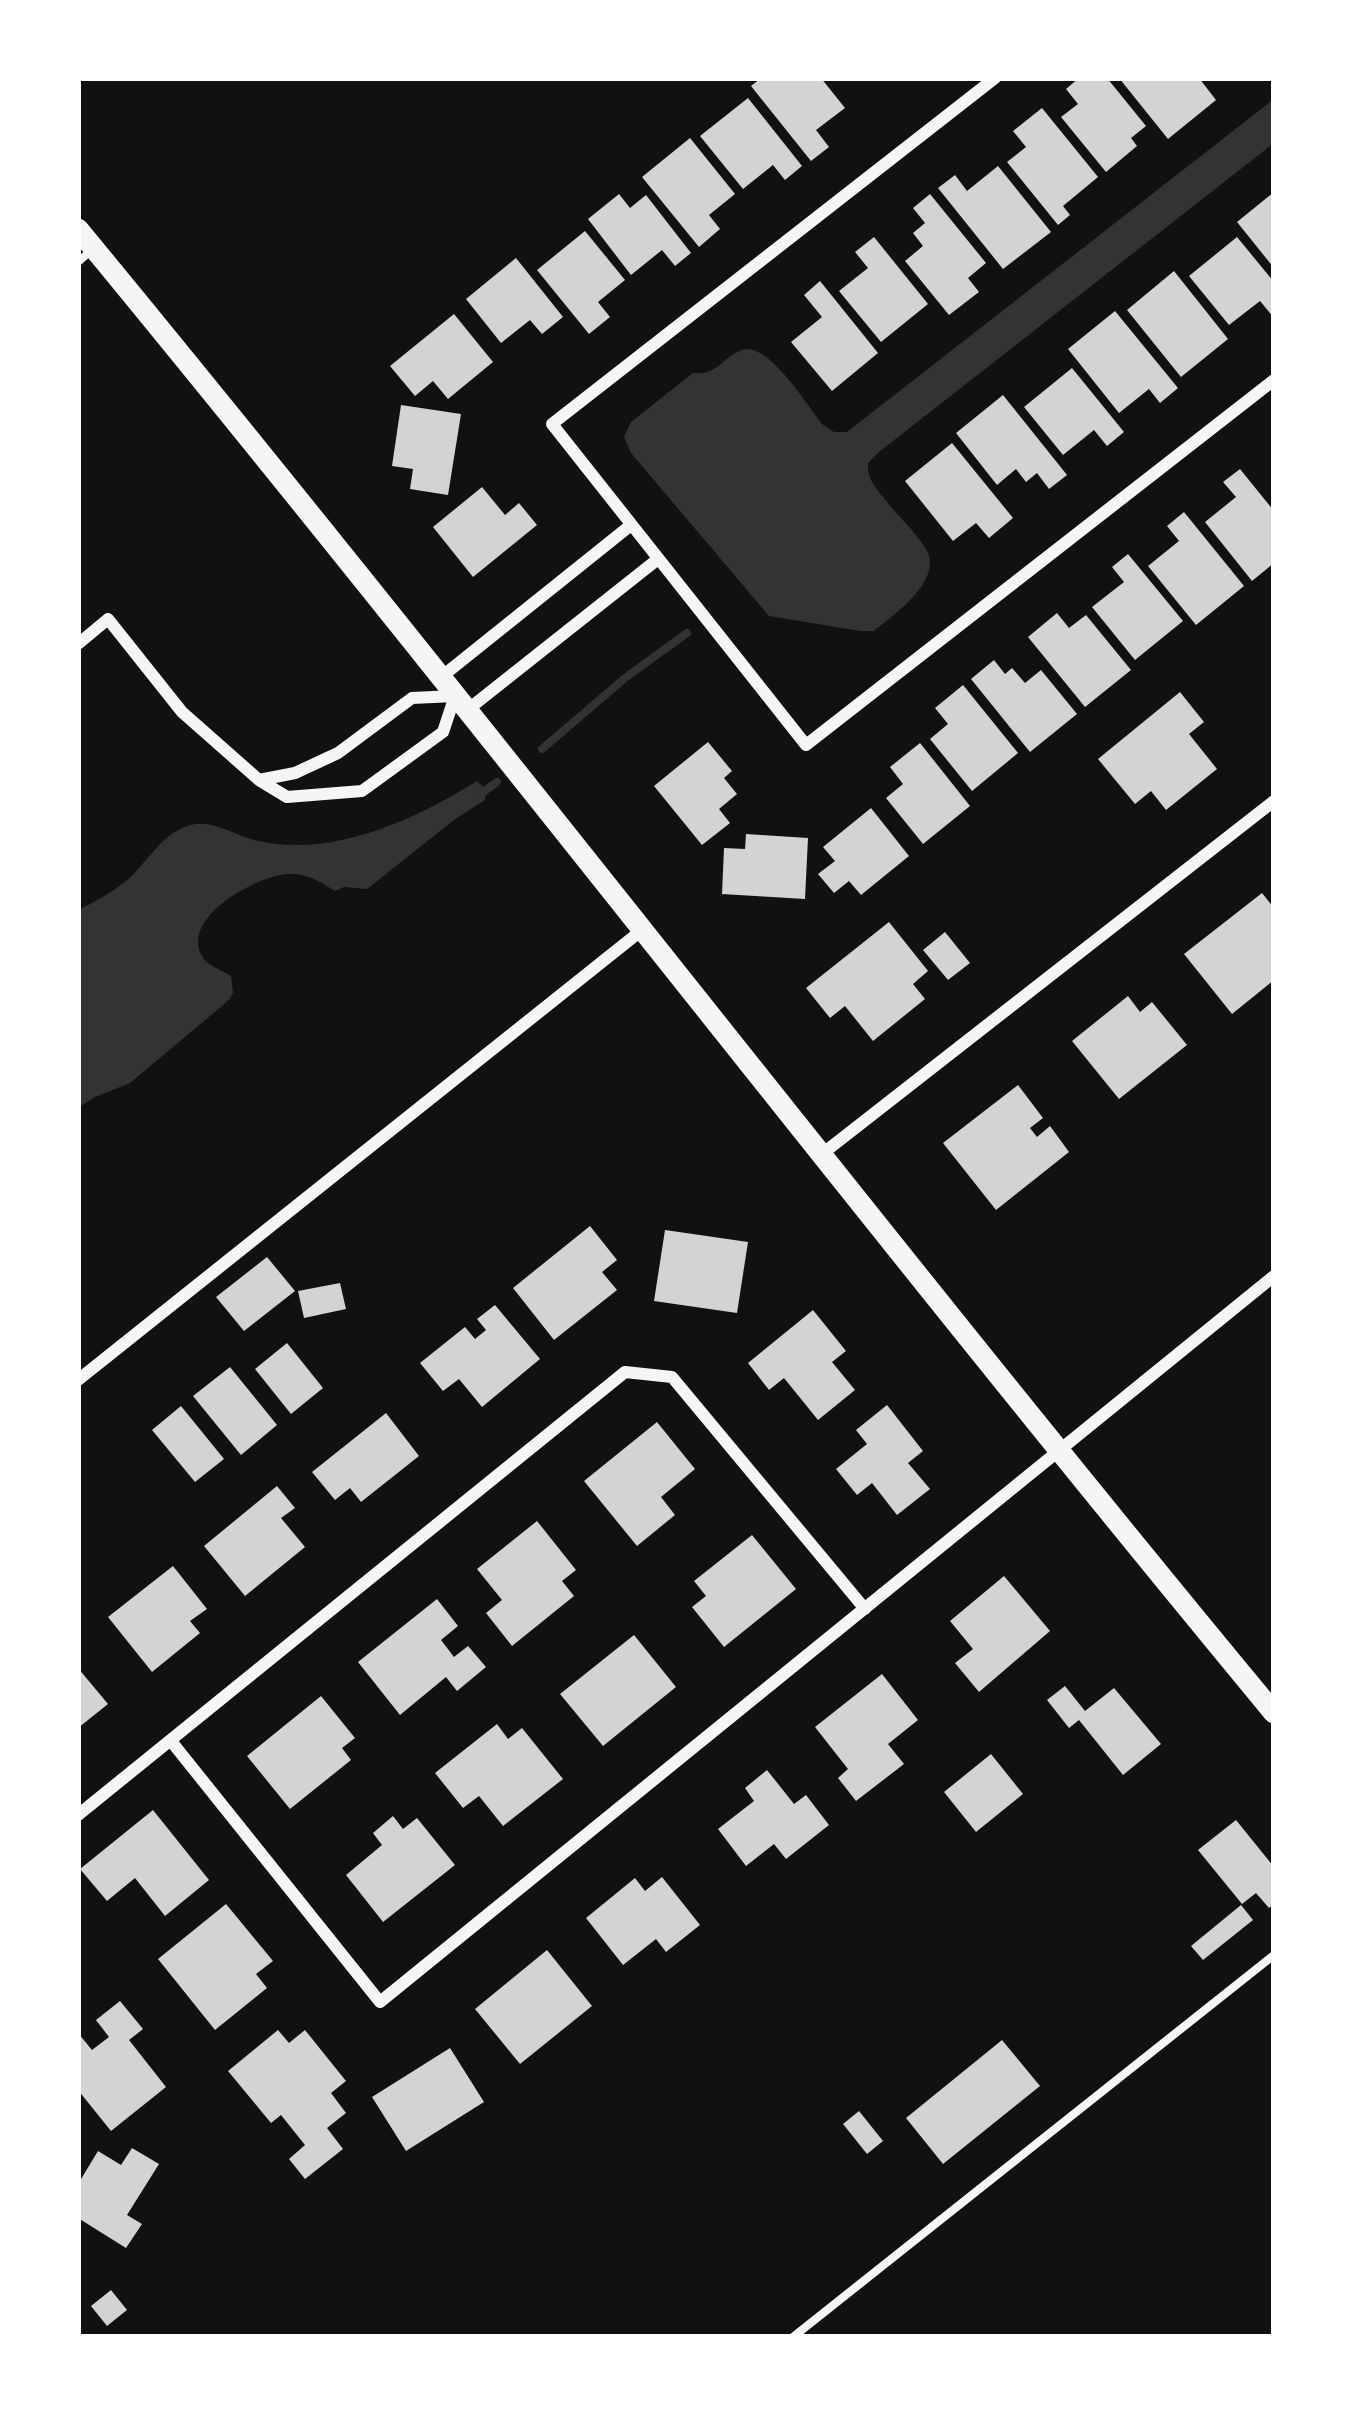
<!DOCTYPE html>
<html>
<head>
<meta charset="utf-8">
<style>
	body { margin:0 }
	#map { position:relative; width:1352px; height:2415px; overflow:hidden; background:#111; font-family:Roboto,sans-serif }
	canvas { display:block }
	.frame { position:absolute; inset:0; border:81px solid #fff; pointer-events:none }
</style>
</head>
<body>
<div id="map">
<canvas width="1352" height="2415"></canvas>
<div class="frame"></div>
</div>
<script>
const c = document.querySelector('canvas').getContext('2d');
c.lineJoin = 'round';
function paint(path, color) { c.fillStyle = color; c.fill(path, 'evenodd'); }
function stroke(path, color, width, dash) { c.strokeStyle = color; c.lineWidth = width; c.lineCap = dash ? 'butt' : 'round'; c.setLineDash(dash || []); c.stroke(path); }
const water = new Path2D(`
	M1274,99v44l-395,309 -11,11c-1,15 6,23 15,34 13,17 32,34 43,52 18,31 -31,65 -52,82h-14l-91,-15 -138,-163 -7,-16 7,-15 62,-49c27,2 27,-15 49,-23 25,-10 66,56 80,74l12,8h13z
	M477,781l9,9 -1,10 -31,20 -87,69 -23,-2 -9,4c-15,-9 -25,-17 -44,-17 -29,-1 -109,41 -90,80 6,13 20,15 30,22l2,17 -4,7 -99,83 -35,14 -17,11v-198c17,-8 33,-17 48,-29 22,-18 38,-53 70,-57 22,-2 42,13 62,17 75,17 158,-22 219,-60z`);
const stream = new Path2D(`
	M542,749l83,-71 62,-45
	M479,795l18,-13`);
const building = new Path2D(`
	M761,78h60l24,30 -29,22 13,17 -18,14 -60,-75z
	M1079,78h28l39,48 -15,12 6,8 -31,26 -45,-55 17,-13 -12,-15z
	M1119,78h80l17,22 -48,39z
	M748,98l54,68 -17,14 -12,-15 -30,24 -43,-53z
	M1042,108l56,69 -35,29 7,9 -12,10 -51,-63 19,-15 -13,-16z
	M690,138l45,56 -26,21 11,14 -21,18 -57,-70z
	M998,166l53,66 -48,37 -65,-81 17,-13 12,16z
	M1274,192v76l-37,-46z
	M619,194l11,14 16,-13 45,58 -16,13 -13,-16 -31,25 -43,-56z
	M930,194l56,69 -18,15 11,14 -30,23 -44,-54 18,-15 -10,-13 12,-10 -12,-15z
	M585,231l40,49 -27,22 12,15 -21,17 -52,-64z
	M874,237l54,67 -47,38 -42,-51 29,-23 -13,-16z
	M1237,237l37,45v36l-14,-17 -31,24 -40,-49z
	M516,258l47,59 -21,17 -12,-14 -29,23 -35,-44z
	M1174,271l54,68 -47,38 -54,-67z
	M820,281l58,72 -46,38 -41,-49 31,-25 -18,-22z
	M1115,311l63,77 -18,15 -11,-14 -30,24 -51,-64z
	M454,314l39,48 -45,37 -15,-18 -18,15 -25,-30z
	M1072,368l52,64 -17,14 -13,-16 -31,25 -39,-48z
	M1003,395l64,80 -18,14 -12,-16 -11,9 -10,-13 -19,16 -41,-52z
	M401,405l60,9 -13,81 -38,-6 3,-20 -21,-3z
	M952,443l61,75 -24,20 -13,-15 -23,18 -48,-60z
	M1240,469l34,42v52l-22,18 -47,-59 31,-25 -13,-15z
	M482,487l23,28 14,-12 18,22 -64,52 -40,-50z
	M1184,512l60,74 -48,39 -48,-59 31,-25 -12,-15z
	M1128,554l55,67 -48,39 -43,-53 32,-25 -12,-15z
	M1057,613l12,15 17,-13 45,55 -46,37 -57,-70z
	M994,660l11,14 7,-6 13,15 16,-13 36,44 -47,38 -59,-73z
	M963,685l55,68 -46,38 -42,-52 18,-15 -13,-16z
	M1180,692l24,30 -15,12 28,35 -51,41 -15,-19 -16,13 -37,-45z
	M708,742l24,29 -8,7 13,16 -18,15 11,14 -28,22 -48,-59z
	M920,743l50,63 -47,38 -37,-46 17,-14 -13,-17z
	M871,808l38,48 -48,39 -12,-14 -15,12 -16,-19 17,-13 -12,-14z
	M746,834l62,4 -3,61 -83,-5 2,-46 21,1z
	M1262,893l12,15v72l-42,34 -48,-60z
	M889,922l39,49 -15,13 12,15 -52,42 -28,-35 -15,12 -24,-30z
	M945,932l25,31 -22,17 -25,-30z
	M1128,996l12,16 12,-10 35,43 -68,54 -47,-58z
	M1018,1085l25,33 -13,10 7,9 13,-11 19,26 -73,58 -53,-67z
	M590,1226l27,34 -15,12 15,18 -63,50 -41,-52z
	M665,1230l83,12 -11,71 -83,-12z
	M267,1257l28,34 -51,40 -28,-34z
	M340,1283l6,26 -42,9 -6,-27z
	M495,1305l45,54 -58,48 -23,-28 -16,12 -23,-28 45,-36 10,12 11,-9 -9,-11z
	M813,1310l33,41 -14,11 23,28 -37,30 -34,-42 -15,12 -21,-27z
	M287,1343l36,45 -32,26 -36,-45z
	M230,1367l47,58 -36,30 -48,-59z
	M887,1405l36,46 -15,12 22,26 -33,26 -25,-32 -15,12 -21,-26 31,-25 -11,-14z
	M181,1406l43,53 -29,23 -43,-52z
	M386,1413l33,43 -58,46 -11,-14 -15,12 -23,-28z
	M657,1422l38,47 -34,28 14,18 -38,31 -53,-65z
	M277,1486l18,22 -14,10 24,29 -60,49 -41,-50z
	M537,1521l39,49 -14,11 12,15 -62,50 -26,-33 16,-13 -25,-31z
	M752,1535l44,54 -72,58 -32,-40 14,-11 -12,-15z
	M173,1566l34,43 -17,12 10,12 -48,39 -44,-55z
	M1004,1576l46,55 -71,61 -24,-29 18,-14 -23,-28z
	M437,1599l21,27 -17,14 13,17 14,-11 18,21 -29,24 -11,-14 -46,38 -42,-53z
	M634,1635l42,52 -73,59 -43,-52z
	M78,1668l30,36 -30,24z
	M882,1674l36,46 -30,24 16,20 -48,37 -18,-23 10,-9 -33,-42z
	M1065,1686l20,25 29,-23 47,56 -38,31 -44,-55 -10,8 -22,-28z
	M321,1696l34,42 -13,10 9,12 -61,49 -43,-53z
	M497,1724l11,15 14,-11 41,51 -60,47 -24,-30 -16,12 -28,-35z
	M991,1754l32,40 -47,38 -32,-40z
	M767,1770l27,34 12,-9 23,30 -43,34 -12,-15 -28,22 -28,-37 36,-28 -9,-13z
	M153,1810l56,70 -44,36 -30,-38 -28,23 -27,-32z
	M393,1816l10,13 14,-11 38,47 -72,57 -37,-47 36,-30 -9,-12z
	M1236,1820l38,47v37l-5,4 -13,-15 -14,11 -44,-54z
	M662,1877l38,48 -34,27 -10,-13 -33,26 -37,-47 49,-40 10,13z
	M226,1904l47,57 -17,13 11,14 -52,42 -57,-71z
	M1241,1905l12,15 -50,40 -12,-14z
	M547,1950l45,56 -72,58 -45,-55z
	M120,2001l23,28 -14,11 37,47 -55,44 -33,-41v-57l14,17 17,-13 -13,-17z
	M278,2030l11,13 16,-13 41,51 -15,12 15,20 -19,15 16,21 -38,30 -16,-20 16,-14 -24,-30 -10,8 -43,-52z
	M1002,2040l38,46 -97,78 -37,-46z
	M450,2048l34,54 -78,49 -34,-54z
	M859,2111l24,30 -16,13 -24,-30z
	M132,2148l27,16 -32,51 15,9 -16,24 -48,-30v-34l20,-33 23,14z
	M111,2290l16,20 -20,16 -16,-20z`);
const service = new Path2D(`
	M78,262l15,-13
	M793,2337l481,-382`);
const minor = new Path2D(`
	M995,78l-443,346 254,321 468,-365
	M78,644l30,-25 74,93 77,68 28,17 75,-6 81,-59 12,-36 -43,2 -74,55 -43,20 -36,7
	M440,678l191,-153
	M466,711l192,-152
	M822,1154l452,-353
	M78,1380l564,-450
	M171,1741l209,261 894,-726
	M78,1815l547,-443 47,5 193,232`);
const secondary = new Path2D(`
	M78,229c404,490 790,994 1196,1484`);
paint(water, '#333');
stroke(stream, '#333', 8);
paint(building, '#d3d3d3');
stroke(service, '#f5f5f5', 8);
stroke(minor, '#f5f5f5', 12);
stroke(secondary, '#f5f5f5', 21);
</script>
</body>
</html>
